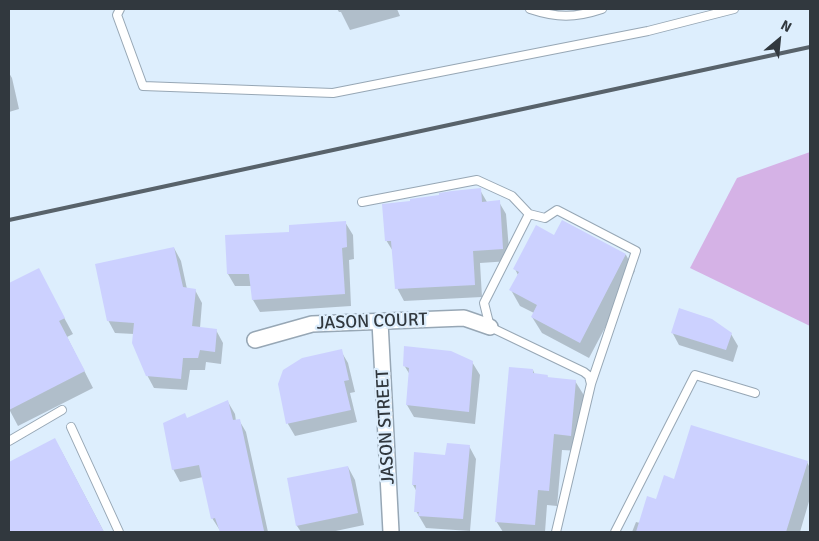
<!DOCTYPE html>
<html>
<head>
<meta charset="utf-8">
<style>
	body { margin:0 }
	#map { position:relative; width:819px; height:541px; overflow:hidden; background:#ddeefd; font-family:Signika,sans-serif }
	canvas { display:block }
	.frame { position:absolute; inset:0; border:10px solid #31383e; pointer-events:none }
	.north { position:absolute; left:754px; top:15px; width:50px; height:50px; -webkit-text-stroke:4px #ddeefd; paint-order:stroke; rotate:28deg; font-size:14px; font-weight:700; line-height:20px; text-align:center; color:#31383e }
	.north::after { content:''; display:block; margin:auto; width:18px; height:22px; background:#31383e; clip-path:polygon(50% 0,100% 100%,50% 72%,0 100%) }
</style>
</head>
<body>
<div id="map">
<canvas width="819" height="541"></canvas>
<div class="frame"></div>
<div class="north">N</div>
</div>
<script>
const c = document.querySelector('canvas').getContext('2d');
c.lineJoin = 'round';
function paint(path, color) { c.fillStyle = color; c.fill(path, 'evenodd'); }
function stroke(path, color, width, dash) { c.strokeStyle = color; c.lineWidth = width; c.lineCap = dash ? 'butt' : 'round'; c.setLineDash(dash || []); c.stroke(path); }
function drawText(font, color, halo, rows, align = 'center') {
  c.font = font + ' Signika,sans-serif'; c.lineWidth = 4.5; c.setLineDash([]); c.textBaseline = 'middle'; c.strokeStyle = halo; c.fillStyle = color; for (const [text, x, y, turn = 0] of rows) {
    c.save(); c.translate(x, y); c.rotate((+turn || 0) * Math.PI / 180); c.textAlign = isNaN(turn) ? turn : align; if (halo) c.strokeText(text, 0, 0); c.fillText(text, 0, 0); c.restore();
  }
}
const green = new Path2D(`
	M810,152v174l-120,-58 47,-90z`);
const shadow = new Path2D(`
	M337,9h60l3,7 -50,14 -9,-18h-2z
	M9,73l3,5 7,31 -10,3z
	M480,190l7,12h12l7,12 4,47 -30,2 2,34 -78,4 -7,-13 -3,-35 -8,-13 25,-38z
	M345,222l8,13 1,24 -5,1 2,46 -91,6 -7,-12 -2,-14h-16l-7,-12 -2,-37 64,-4z
	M562,222l64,33 9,16 -46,87 -47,-25 -10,-16 2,-4 -14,-7 -9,-16 7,-15 -3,-6 40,-33z
	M174,248l7,13 6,28 8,1 7,13 -2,25 16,2 7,13 -2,21 -15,-2 -1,8h-15l-3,20 -33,-2 -7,-13 -13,-41 -19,-1 -7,-13z
	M38,270l35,64 -6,3 26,51 -75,38 -9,-17v-124z
	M672,332l59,2 7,12 -5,16 -54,-17z
	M341,351l7,12 7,29 -5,1 7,29 -62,14 -7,-12 -9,-39z
	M472,362l8,13 -5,49 -61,-7 -7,-12 3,-30 -6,-10z
	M533,370l2,5 12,1 2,3 26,2 10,16 -5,54 -18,-1 -5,56 -10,-1 -2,27h-42l-7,-11z
	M228,402l7,12 1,7 3,-1 7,12 22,100h-47l-9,-14 -9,-41 -23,5 -7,-13 14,-50z
	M55,440l7,12 42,80h-95v-68z
	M469,446l7,13 -6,72 -44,-3 -10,-17 1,-19 -4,-7 33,-29z
	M807,462l3,6v30l-10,34h-168l4,-10 4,1 35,-43z
	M348,467l7,13 9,45 -33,7h-30l-4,-6 -9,-47z`);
const building = new Path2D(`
	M481,188l1,14 18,-2 3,49 -30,2 2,34 -80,4 -4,-48h-6l-3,-37 28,-3v-2l29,-4v-2l13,-2z
	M562,220l64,34 -46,89 -49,-26 6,-12 -28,-15 10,-18 -6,-3 23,-44 18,10z
	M346,221l1,26 -5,1 3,46 -93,6 -3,-26h-22l-2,-39 64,-3v-7z
	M174,247l9,40 13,2 -4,37 25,3 -2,23 -15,-2 -2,8h-15l-2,21 -35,-3 -14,-33 2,-20 -27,-2 -12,-57z
	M39,268l26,50 -6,3 26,50 -76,39v-127z
	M679,308l33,11 20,14 -6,17 -55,-17z
	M404,346l47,5 22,10 -4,51 -63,-7 3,-37 -6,-2z
	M342,349l7,31 -5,1 7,29 -65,14 -8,-40 5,-14 19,-12z
	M509,367l24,2v4l15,2 -1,2 29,3 -5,56 -17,-2 -5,57 -11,-1 -3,35 -40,-3z
	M228,400l5,20 7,-1 24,112 -44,1 -5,-14 -4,1 -12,-54 -27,5 -9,-47 22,-10 2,5z
	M691,425l117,36 -22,71h-150l11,-36 9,3 8,-24 10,4z
	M55,438l49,94h-95v-70z
	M447,443l23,2 -7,74 -45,-3 1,-4h-5l2,-27h-4l2,-33 31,3z
	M348,466l10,47 -62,13 -9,-48z`);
const lane = new Path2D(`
	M120,9l-3,6 26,71 190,7 315,-62 86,-22
	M530,9c27,9 45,9 72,0
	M362,202l115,-22 35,16 17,18 16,4 12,-8 79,41 -45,133
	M529,214l-45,89 6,24 94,45 5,4 2,8 -35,148
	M71,427l48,105
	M9,441l53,-31
	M615,532l80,-157 60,18`);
const street = new Path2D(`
	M380,322l11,210
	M255,340l57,-16 152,-6 26,9`);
const rail = new Path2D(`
	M9,220l801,-173`);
const streetNames = [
	["JASON COURT",372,322,-2],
	["JASON STREET",386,427,-93]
];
paint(green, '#d5b2e6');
paint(shadow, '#0003');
paint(building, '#ccd1ff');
stroke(lane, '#97a7b5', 10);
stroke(street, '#97a7b5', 18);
stroke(lane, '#fff', 8);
stroke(street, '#fff', 15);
stroke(rail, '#58626a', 4);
drawText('18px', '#31383e', '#ddeefd', streetNames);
</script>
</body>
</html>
